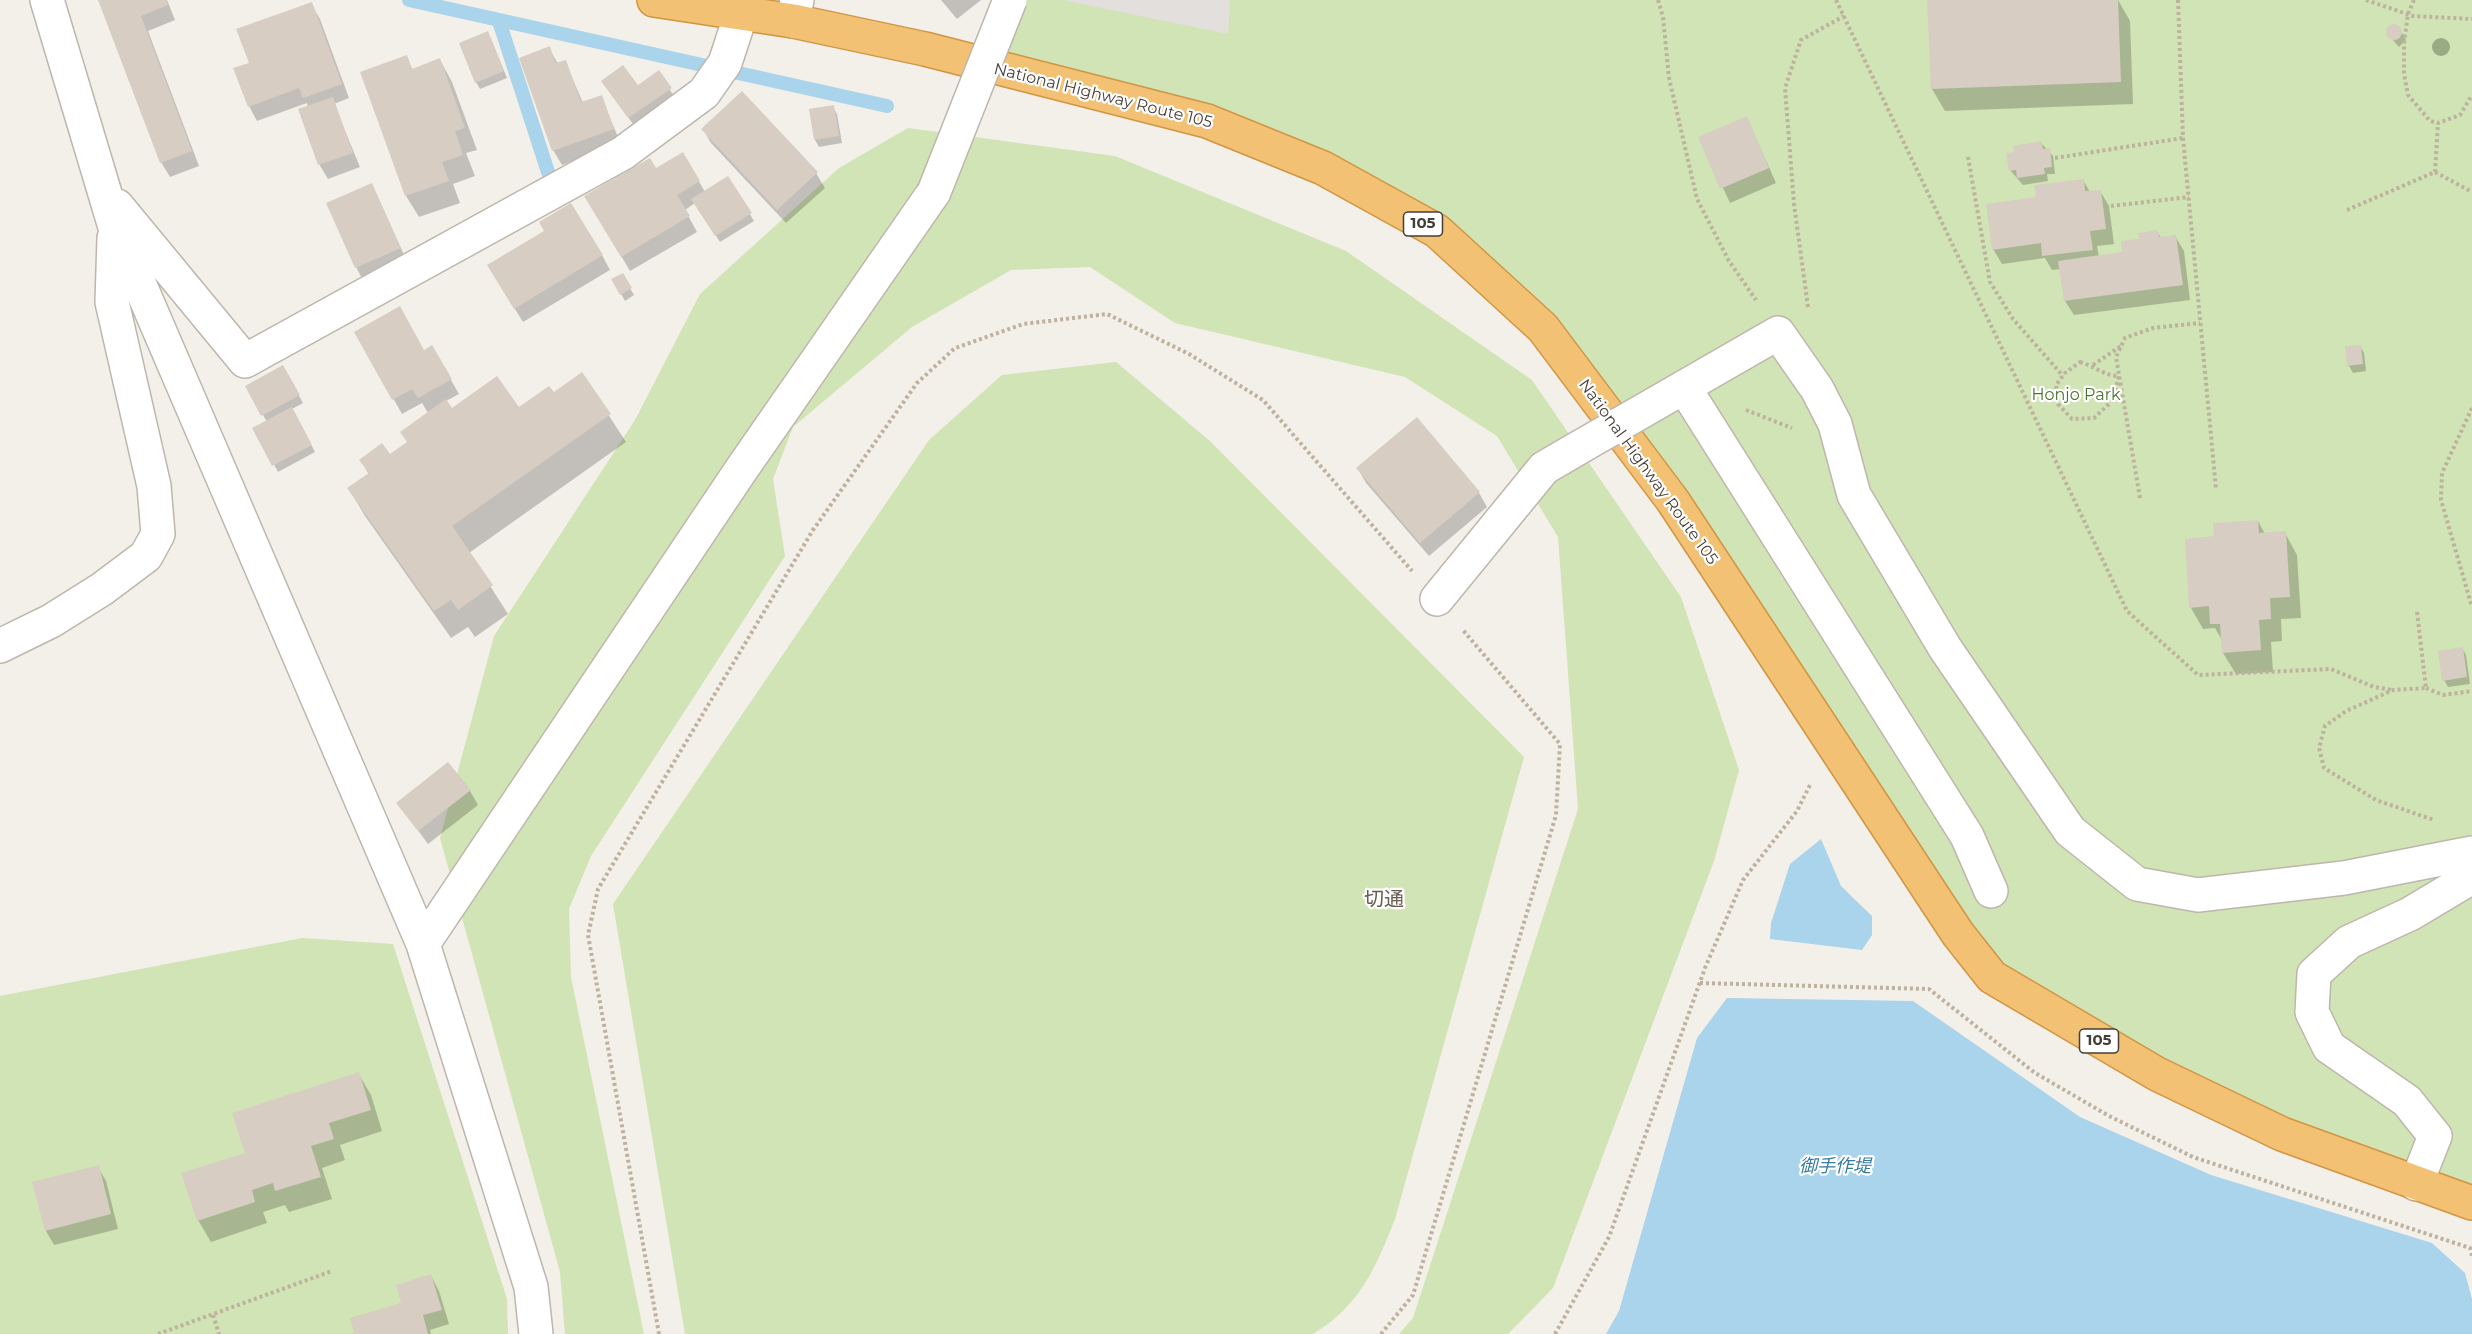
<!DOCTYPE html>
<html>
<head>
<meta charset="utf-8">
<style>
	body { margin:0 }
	canvas { display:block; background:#f3efe9 }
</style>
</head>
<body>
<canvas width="2472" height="1334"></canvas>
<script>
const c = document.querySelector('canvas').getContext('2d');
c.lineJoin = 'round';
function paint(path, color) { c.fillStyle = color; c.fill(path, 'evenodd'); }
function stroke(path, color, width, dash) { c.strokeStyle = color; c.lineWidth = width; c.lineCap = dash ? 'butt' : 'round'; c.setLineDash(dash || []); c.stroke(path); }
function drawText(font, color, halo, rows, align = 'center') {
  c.font = font + ' Montserrat,"Noto Sans JP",sans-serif'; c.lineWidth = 4.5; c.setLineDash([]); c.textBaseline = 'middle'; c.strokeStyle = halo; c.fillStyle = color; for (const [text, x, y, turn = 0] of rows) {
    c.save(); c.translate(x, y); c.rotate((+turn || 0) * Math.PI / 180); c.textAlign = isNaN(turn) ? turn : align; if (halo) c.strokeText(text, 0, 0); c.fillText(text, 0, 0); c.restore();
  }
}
const green = new Path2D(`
	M1011,0h1461v1203l-56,-19 -424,-207 -449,-649 -220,-160 -338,-103z
	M908,128l207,28 231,95 186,129 149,217 58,173 -25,91 -161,427 -45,46h-109l14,-16 165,-509 -20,-272 -61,-101 -92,-59 -230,-54 -85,-56 -79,3 -99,57 -119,100 -20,52 12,77 -194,300 -22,53 2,68 73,357h-79l-5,-62 -120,-434 54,-202 141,-216 65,-126 139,-126z
	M1116,362l94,79 314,316 -129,462c-19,48 -35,87 -82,115h-628l-72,-430 316,-464 73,-65z
	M302,938l91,6 114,355 1,35h-508v-338z`);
const parking = new Path2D(`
	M1067,0h163l-2,34 -161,-33z`);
const water = new Path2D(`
	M1821,839l20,47 31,30v19l-10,15 -92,-11 1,-16 19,-59z
	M1727,998l186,3 167,116 131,58 221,68 33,30 7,26v35h-866l13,-23 78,-273z`);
const shadow = new Path2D(`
	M100,0h67l8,20 -27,11 51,135 -29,11 -9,-15z
	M941,0h40l-24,19z
	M1929,0h189l12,21 3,83 -188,7 -13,-22z
	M311,4l9,15 29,79 -15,6 26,63 -32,12 -9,-15 -12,-61 -50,18 -8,-15 2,-42z
	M2394,25l4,1 8,14 -7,7 -12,-14 3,-6z
	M491,39l16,39 -27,11 -4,-7z
	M549,48l9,16 7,-3 18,42 18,-6 20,47 -59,21 -9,-15z
	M406,57l7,13 27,-10 12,22 25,68 -11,3 9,23 -22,8 7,19 -41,14 -13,-21 -44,-123z
	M658,72l16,24 -41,28 -26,-36 30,-1z
	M833,107l4,7 5,29 -23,4 -4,-7 -5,-29z
	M1747,118l29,65 -46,20 -30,-65z
	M703,129l113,44 9,15 -39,35 -75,-80z
	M2041,143l12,13 2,18h-8l1,7 -25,4 -13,-15z
	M683,154l22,38 23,-14 26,43 -34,21 -25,-39 -10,7 12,22 -67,39 -44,-75 70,-26z
	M2083,180l7,12 10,-1 9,15 5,38 -17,2 2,11 24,-4 34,-22 4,7 14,-2 9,15 6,49 -116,15 -9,-14 -4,-32 -9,1 -7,-12 -43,6 -9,-15 45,-51z
	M371,185l37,78 -44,19 -8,-15z
	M546,232l56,23 8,15 -87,52 -26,-42z
	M622,275l12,20 -9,6 -12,-22z
	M356,332l68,20 8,-5 27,47 -13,7 6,9 66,-1 36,-15 28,-20 44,68 -157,111 39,61 -33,23 -7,-10 -17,11 -86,-122 -16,-27 20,-14 -8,-15 28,-4 19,-13 20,-30 -6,-10 -20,11z
	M2360,346l4,7 2,18 -13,2 -4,-7z
	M283,367l20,36 -11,6 23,43 -37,20 -23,-43 12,-7 -20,-35z
	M1358,469l121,24 8,14 -58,49 -63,-73z
	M2258,521l7,13 20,-1 12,22 4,63 -20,1 1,22 -11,1 2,30 -37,2 -13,-21v-11l-8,-14 -12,1 -12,-21 25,-70z
	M2462,648l4,7 4,29 -22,3 -4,-7z
	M470,791l8,14 -50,39 -30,-41z
	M358,1073l13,22 11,36 -42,14 5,15 -23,8 10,31 -43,13 -4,-7 -22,7 4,11 -56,19 -13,-22 49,-66z
	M98,1167l8,14 12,48 -64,16 -8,-14 -12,-48z
	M431,1276l8,15 10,33 -19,6 1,4h-78l50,-30z`);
const stream = new Path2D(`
	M409,0l478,106
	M499,21l49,151`);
const building = new Path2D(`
	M98,0h68l2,5 -27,11 51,135 -32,12z
	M1927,0h191l3,82 -190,7z
	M312,2l30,82 -39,14 -4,-10 -51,19 -15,-39 16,-5 -13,-34z
	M2386 32a8 8 0 1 1 16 0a8 8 0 1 1-16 0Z
	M488,31l16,40 -29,12 -16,-40z
	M550,46l5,17 11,-3 15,42 21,-7 12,34 -62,22 -33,-93z
	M407,55l5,14 28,-11 25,70 -10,3 8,24 -21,7 7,19 -44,15 -45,-124z
	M623,65l15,20 21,-15 13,18 -44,30 -27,-37z
	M742,91l76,81 -41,38 -76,-81z
	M333,97l20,56 -35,12 -20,-56z
	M834,105l5,31 -25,4 -5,-31z
	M1747,116l22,52 -49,21 -22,-52z
	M2041,141l2,8 7,-1 2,19 -8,1 1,6 -28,4 -1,-8 -7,1 -3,-18 8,-1 -1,-6z
	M683,152l17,29 -23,14 13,21 -69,41 -37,-61 66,-38 6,10z
	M728,176l24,37 -37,23 -24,-37z
	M2084,179l1,12 16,-1 5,39 -16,2 3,19 -51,6 -1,-13 -49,7 -6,-46 50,-7 -2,-12z
	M372,183l29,65 -46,20 -29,-65z
	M571,203l32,52 -89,54 -27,-44 57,-34 -5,-9z
	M2158,230l1,7 17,-2 7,50 -119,16 -6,-40 64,-9 -1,-11 18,-2 -1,-6z
	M623,273l9,15 -12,7 -9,-16z
	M400,306l24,44 8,-5 20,34 -34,19 -6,-9 -20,11 -38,-68z
	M2361,345l2,19 -16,2 -2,-20z
	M283,365l17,30 -39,21 -16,-30z
	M582,372l29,42 -159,112 41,59 -35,25 -7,-10 -17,11 -87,-123 22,-15 -10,-13 23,-17 8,11 17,-12 -7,-10 46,-33 6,9 45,-32 22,31 30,-21 5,6z
	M292,407l20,38 -40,21 -20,-38z
	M1417,417l63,75 -60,51 -64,-75z
	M2258,520l1,13 27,-2 4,66 -20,1 1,21 -12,1 2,30 -39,3 -2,-29h-10l-1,-18 -20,2 -4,-69 29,-3 -1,-13z
	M2463,647l4,30 -25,4 -4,-30z
	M448,762l23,28 -53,41 -22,-28z
	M359,1072l12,38 -42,13 5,16 -23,7 10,31 -46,14 -2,-8 -21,7 3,12 -58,19 -16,-48 64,-20 -13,-40z
	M99,1165l12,49 -66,17 -13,-49z
	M431,1274l11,36 -19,5 5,19h-78l4,-2 -4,-14 51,-15 -5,-18z`);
const path = new Path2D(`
	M1658,0l5,17 6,61 28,121 32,62 27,39
	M1836,0l291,611 71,64 133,-6 43,18 19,3
	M2178,0l5,138 33,351
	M2366,0l47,16 59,3
	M2414,0l-6,14 -4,29v31l4,21 22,26 8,2 22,-8 12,-20
	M1968,157l22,125 23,37 50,57
	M2055,158l128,-20
	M2435,172l3,-49
	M2111,206l78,-9
	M2347,210l88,-38 37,20
	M1808,307l-14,-103 -9,-116 16,-48 43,-24
	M2080,362c14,4 25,14 39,14l-7,25 -18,17 -22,1 -14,-15 -2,-19 9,-12z
	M2093,365l28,-19
	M2472,408l-30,65 -1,27 31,107
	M1746,410l46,18
	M2140,498l-24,-141 9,-19 28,-10 47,-5
	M2417,612l9,76 -33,2 -47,21 -21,15 -6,22 5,20 52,32 58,20
	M2426,688l17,7 29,-4
	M1700,983l229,6 106,84 76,44 82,40 277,91 2,8
	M213,1315l6,19
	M158,1334l174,-63
	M659,1334l-71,-399 10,-46 215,-359 104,-147 38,-35 68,-24 84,-10 82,40 74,46 149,171
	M1381,1334l32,-39 143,-480 4,-71 -98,-115
	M1555,1334l54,-97 96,-269 38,-88 54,-69 14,-28`);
const minor = new Path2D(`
	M47,0l68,227 308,717 108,343 5,47
	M793,21l4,-21
	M117,206l128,155 378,-208 81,-60 21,-30 16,-49
	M1684,387l283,449 24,55
	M1653,405l125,-72 39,56 18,35 19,71 91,153 125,183 67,53 61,11 146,-17 128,-25
	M1437,599l107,-131 36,-21
	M0,646l51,-25 51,-32 44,-33 12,-22 -4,-48 -42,-184 2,-64
	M423,944l318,-474 193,-278
	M2416,1184l19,-48 -28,-35 -78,-54 -17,-35 2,-38 35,-32 61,-28 62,-37`);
const highway = new Path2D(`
	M654,0l139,21 132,28 282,72 116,47 114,63 106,97 130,173 285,433 34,43 165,97 125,60 190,69`);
const minorBridge = new Path2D(`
	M934,192l76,-192
	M1580,447l73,-42`);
const trees = [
	[2441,47]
];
const shields = [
	[1423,224,39],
	[2099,1041,39]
];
const shieldNames = [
	["105",1423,224],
	["105",2099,1041]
];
const streetNames = [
	["National Highway Route 105",1103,96,14],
	["National Highway Route 105",1648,472,54]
];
const parkNames = [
	["Honjo Park",2076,395]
];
const waterNames = [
	["御手作堤",1835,1167]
];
const quarterNames = [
	["切通",1384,900]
];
paint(green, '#d1e4b5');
paint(parking, '#e2dfdd');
paint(water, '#aad4eb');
paint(shadow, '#0003');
stroke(stream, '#aad4eb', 14);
paint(building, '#d7cdc2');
stroke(minor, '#beb6ac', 36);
stroke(highway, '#d19544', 36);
stroke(path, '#beb19e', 4, [3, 3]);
stroke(minor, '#fff', 33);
stroke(highway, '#f2c174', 33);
stroke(minorBridge, '#beb6ac', 36, []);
stroke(minorBridge, '#fff', 33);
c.fillStyle = '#98ab83';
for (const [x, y] of trees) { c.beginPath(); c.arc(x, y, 9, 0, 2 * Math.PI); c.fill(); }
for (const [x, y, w] of shields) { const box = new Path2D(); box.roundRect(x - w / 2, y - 12, w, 24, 4.5); c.fillStyle = '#fff'; c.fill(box); stroke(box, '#463f38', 1.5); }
drawText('bold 15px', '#463f38', null, shieldNames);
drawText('16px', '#463f38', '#fff', streetNames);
drawText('16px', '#4d732f', '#fff', parkNames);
drawText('italic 18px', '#377ba2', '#fff', waterNames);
drawText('20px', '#685d50', '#fff', quarterNames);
</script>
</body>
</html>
